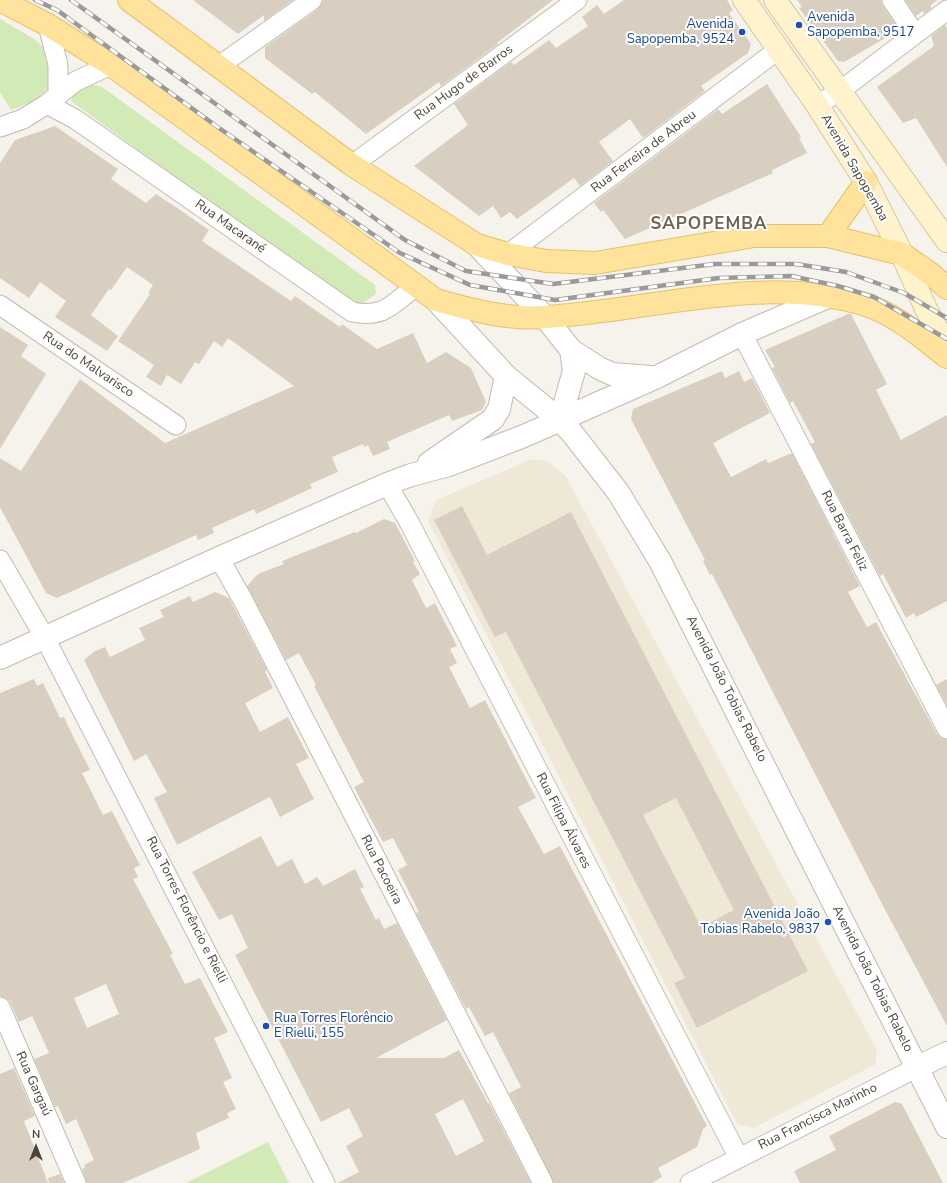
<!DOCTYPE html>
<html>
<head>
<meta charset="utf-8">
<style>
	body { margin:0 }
	#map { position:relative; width:947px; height:1183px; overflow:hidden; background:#f6f3ec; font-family:"Nunito Sans",sans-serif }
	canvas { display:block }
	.north { position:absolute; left:16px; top:1127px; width:40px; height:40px; -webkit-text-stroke:3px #fff; paint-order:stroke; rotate:0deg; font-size:11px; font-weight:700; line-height:16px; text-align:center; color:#4b4439 }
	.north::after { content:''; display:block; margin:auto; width:14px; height:18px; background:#4b4439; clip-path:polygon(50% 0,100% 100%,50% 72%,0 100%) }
</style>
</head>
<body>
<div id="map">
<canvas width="947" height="1183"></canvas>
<div class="north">N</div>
</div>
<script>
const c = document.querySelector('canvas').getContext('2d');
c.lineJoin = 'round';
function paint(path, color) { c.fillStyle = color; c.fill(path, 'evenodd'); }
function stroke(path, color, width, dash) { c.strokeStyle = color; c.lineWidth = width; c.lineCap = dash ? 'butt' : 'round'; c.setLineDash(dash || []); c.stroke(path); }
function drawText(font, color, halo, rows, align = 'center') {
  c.font = font + ' "Nunito Sans",sans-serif'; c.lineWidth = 4; c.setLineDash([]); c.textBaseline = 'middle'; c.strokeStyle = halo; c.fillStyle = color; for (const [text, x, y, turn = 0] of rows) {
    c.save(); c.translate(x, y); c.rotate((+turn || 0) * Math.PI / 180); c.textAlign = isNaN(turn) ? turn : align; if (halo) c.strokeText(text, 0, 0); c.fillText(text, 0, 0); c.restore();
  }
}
const education = new Path2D(`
	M532,459l14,2 19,14 312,575 -1,14 -122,64 -17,-4 -309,-603 8,-21z`);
const green = new Path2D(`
	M0,19l34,20 15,13 1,35 -16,14 -23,9 -11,-18z
	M87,83l15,4 273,198 1,9 -13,9 -11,3 -281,-205 2,-7z
	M268,1142l21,41h-103z`);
const building = new Path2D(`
	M193,0h100l-29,21v-6l-26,19z
	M323,0h230l-56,43 1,1 -57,42 -2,-4 -73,52 -51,-42 -3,2 -47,-36v-11l53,-38z
	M624,0h103l6,10 -4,3 22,31 -3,9 -47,33 4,5 -62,47 -13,-19 -31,23 14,19 -33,25 -6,-8 -57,41 -7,-7 -9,6 -8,-12 -14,10 -65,-50 54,-41 -14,-21 57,-42 3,3 35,-25 7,8 32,-22 -6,-9 15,-12 7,9z
	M797,0h84l2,6 16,24 -55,32 -6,-1 -39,-53 3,-1z
	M905,0h32l-7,6 2,2 -8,6 -1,-3 -7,5z
	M945,25l2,3v139l-31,-49 -13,5 -26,-36 57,-41 -3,-10z
	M767,84l34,53 -2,1 8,15 -35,17 1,3 -148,66 -22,-29 -2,2 -7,-9 124,-94 4,5z
	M55,126l63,43 -7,10 35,24 10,-9 27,18 26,18 -7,11 89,60 4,-5 45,31 2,-3 35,25 36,-16 14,30 19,-11 25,16 15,34 -4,8 -30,11 -3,-6 -62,27 3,7 -17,7 -5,-11 -4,2 -1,-3 -31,13 6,15 -28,12 2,4 -56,26 -2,-5 -42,19 2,5 -16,7 -2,-5 -139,63 -11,-5 -46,-86v-49l21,13 59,-92 85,64 129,-57 -66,-48 -6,9 -8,-6 -15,23 -4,-2 -14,22 -14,-9 -6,11 -15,-9 8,-12 -36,-24 32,-47 -2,-1 5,-8 -26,-18 -16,23 -2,-1 -18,26 27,21 -11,15 -52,-34 11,-16 -26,-19 -11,16 -29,-20v-115l15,-23z
	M848,314h3l36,70 -11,6 25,50 46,-25v186l-31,16 -2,-4 -8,5 -23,-44 -3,2 -69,-132 4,-2 -22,-41 -3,2 -18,-35 3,-1 -10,-17z
	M0,327l28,18 -7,11 25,18 -46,75z
	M722,371l3,7 14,-7 5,11 8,-4 18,35 -57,30 18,34 35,-18 2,4 24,-10 68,133 -12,6 19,35 9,-5 61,112 4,4 6,2v286l-67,-126 -168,-326 -2,1 -7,-14 2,-1 -74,-141 2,-10z
	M462,506l25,49 84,-43 237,459 -111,57 -23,-45 11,-5 -179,-346 -11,5 -61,-117zM676,798l58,112 -33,17 -58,-112z
	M384,519l11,4 20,38 -2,1 7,12 -8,6 14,28 9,-5 22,43 -7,3 7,14 -8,4 21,41 15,-8 51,98 -18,9 26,47 16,-8 147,280 -4,3 -6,18 -39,21 4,9 -10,6h-98l-45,-90 12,-6 -28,-55 -8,4 -16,-29 -3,2 -50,-96 3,-1 -21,-42 9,-5 -14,-27 -10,4 -29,-55 10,-5 -50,-96 2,-1 -17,-32 -13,7 -39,-74 11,-12 26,-10 -2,-3 73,-29 1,1z
	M215,592l14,6 38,72 -2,2 8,16 -28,15 15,29 28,-15 21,41 -13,6 18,35 -34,18 -10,-20 -93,48 -23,-47 13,-6 -21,-38 -12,7 -50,-101 11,-9 10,-4 5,10 35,-17 -6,-12 25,-11 -4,-7 30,-14 3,6z
	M34,679l3,7 6,-3 17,35 4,-1 5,11 21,42 -8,3 21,42 9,-4 19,37 9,17 -6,3 4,9 -5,2 40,75 -3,1 15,29 15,-6 28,54 -14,6 18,40 -9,4 13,27 -9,4 2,5 -33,15 4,16 -77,34h-36l-5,-14 3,-1 -1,-3 10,-5 -18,-41 -10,5 -8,-18 -3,1 -21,-48 15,-6 -17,-37 -13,6 -9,-20 -4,-4 -6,-2v-303zM106,984l13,30 -32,14 -13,-30z
	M947,679v26l-11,-20z
	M261,836l16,31 15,-8 13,25 12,-7 6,9 32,-17 9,18 -4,2 16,31 3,-2 5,11 13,-6 50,97 -71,38h68l15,-8 29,53h1l42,80h-194l22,-11 -13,-26 17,-10 -14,-28 -28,14 -86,-167 13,-7 -16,-34 -13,6 -27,-48zM463,1099l21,42 -28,15 -21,-42z
	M14,1068l21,48 -11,5 24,62h-48v-109z
	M895,1102l7,2 41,79h-143l-6,-12 42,-21 -7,-14z
	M60,1174l4,9h-15l-1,-5z`);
const minor = new Path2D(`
	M892,0l23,34
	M48,25l10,40v29
	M219,66l93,-66
	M47,104l28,15 277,193c33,6 39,-7 63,-25
	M817,105l23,-14 107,-81
	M0,127l23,-8 24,-15 29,-23 35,-16
	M352,165l225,-165
	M508,254l271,-205
	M0,305l176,120
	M742,334l205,395
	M387,484l22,38 330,636
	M219,558l25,44 299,581
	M0,560l45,78 280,545
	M0,1007l76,176
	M690,1183l226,-115`);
const tertiary = new Path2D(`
	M477,245l68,72 26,33 28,18 13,6 40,3
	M436,300l70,76 54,44 12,13 46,59 42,69 287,566
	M560,420l14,-49 -3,-21
	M429,463l64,-44 6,-10 7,-33
	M0,658l219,-100 168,-74 24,-9 38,-10 75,-29 131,-58 87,-44 88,-38
	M916,1068l31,-15`);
const secondary = new Path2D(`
	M744,0l73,105 49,77 36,72 24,55 21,38
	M775,0l172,241`);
const primary = new Path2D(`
	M0,0l48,25 63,40 325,235c36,10 72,20 110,17 105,-6 216,-44 320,-12 31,10 56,33 81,52
	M129,0l223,165 125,80 31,9 38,7 49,2 159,-27h74l74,18 29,20 16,14
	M828,236l38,-54`);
const rail = new Path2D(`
	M35,0l22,10 162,118 181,125 70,32 85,15 164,-22 72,-2 47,10 36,11 73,42
	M71,0l334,240 61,31 87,13 162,-20h81l50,8 58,21 43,25`);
const markers = [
	[799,25,4,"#1a4fb4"],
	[742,32,4,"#1a4fb4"],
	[828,922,4,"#1a4fb4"],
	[266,1026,4,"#1a4fb4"]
];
const transitNames = [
	["Avenida",807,18],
	["Sapopemba, 9517",807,33],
	["Avenida",734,25,"right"],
	["Sapopemba, 9524",734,40,"right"],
	["Avenida João",820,915,"right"],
	["Tobias Rabelo, 9837",820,930,"right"],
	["Rua Torres Florêncio",274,1019],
	["E Rielli, 155",274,1034]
];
const streetNames = [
	["Rua Hugo de Barros",464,83,-36],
	["Rua Ferreira de Abreu",644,152,-37],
	["Avenida Sapopemba",854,168,60],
	["Rua Macarané",230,227,35],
	["Rua do Malvarisco",88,365,34],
	["Rua Barra Feliz",844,531,63],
	["Avenida João Tobias Rabelo",726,689,63],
	["Rua Filipa Álvares",563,821,63],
	["Rua Pacoeira",381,870,63],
	["Rua Torres Florêncio e Rielli",186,910,63],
	["Avenida João Tobias Rabelo",872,979,63],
	["Rua Gargaú",33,1084,66],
	["Rua Francisca Marinho",818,1117,-27]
];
const districtNames = [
	["SAPOPEMBA",709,225]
];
paint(education, '#efe8d6');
paint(green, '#d2eab5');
paint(building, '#d8cfc1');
stroke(minor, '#c2bbae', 21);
stroke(tertiary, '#c2bbae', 24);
stroke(secondary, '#d6c79b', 24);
stroke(primary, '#e6c16a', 24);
stroke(minor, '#fff', 19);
stroke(tertiary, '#fff', 22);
stroke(secondary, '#fff3cd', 22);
stroke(primary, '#ffe39c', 22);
stroke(rail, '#9a9a9a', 4.5);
stroke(rail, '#fff', 3, [9]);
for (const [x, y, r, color] of markers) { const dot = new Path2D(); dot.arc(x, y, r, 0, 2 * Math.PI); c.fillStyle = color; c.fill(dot); stroke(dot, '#fff', 1.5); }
drawText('13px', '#164399', '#fff', transitNames, 'left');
drawText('13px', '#4b4439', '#fff', streetNames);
c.letterSpacing = '1px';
drawText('bold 17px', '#6e6250', '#fff', districtNames);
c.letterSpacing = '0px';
</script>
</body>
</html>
